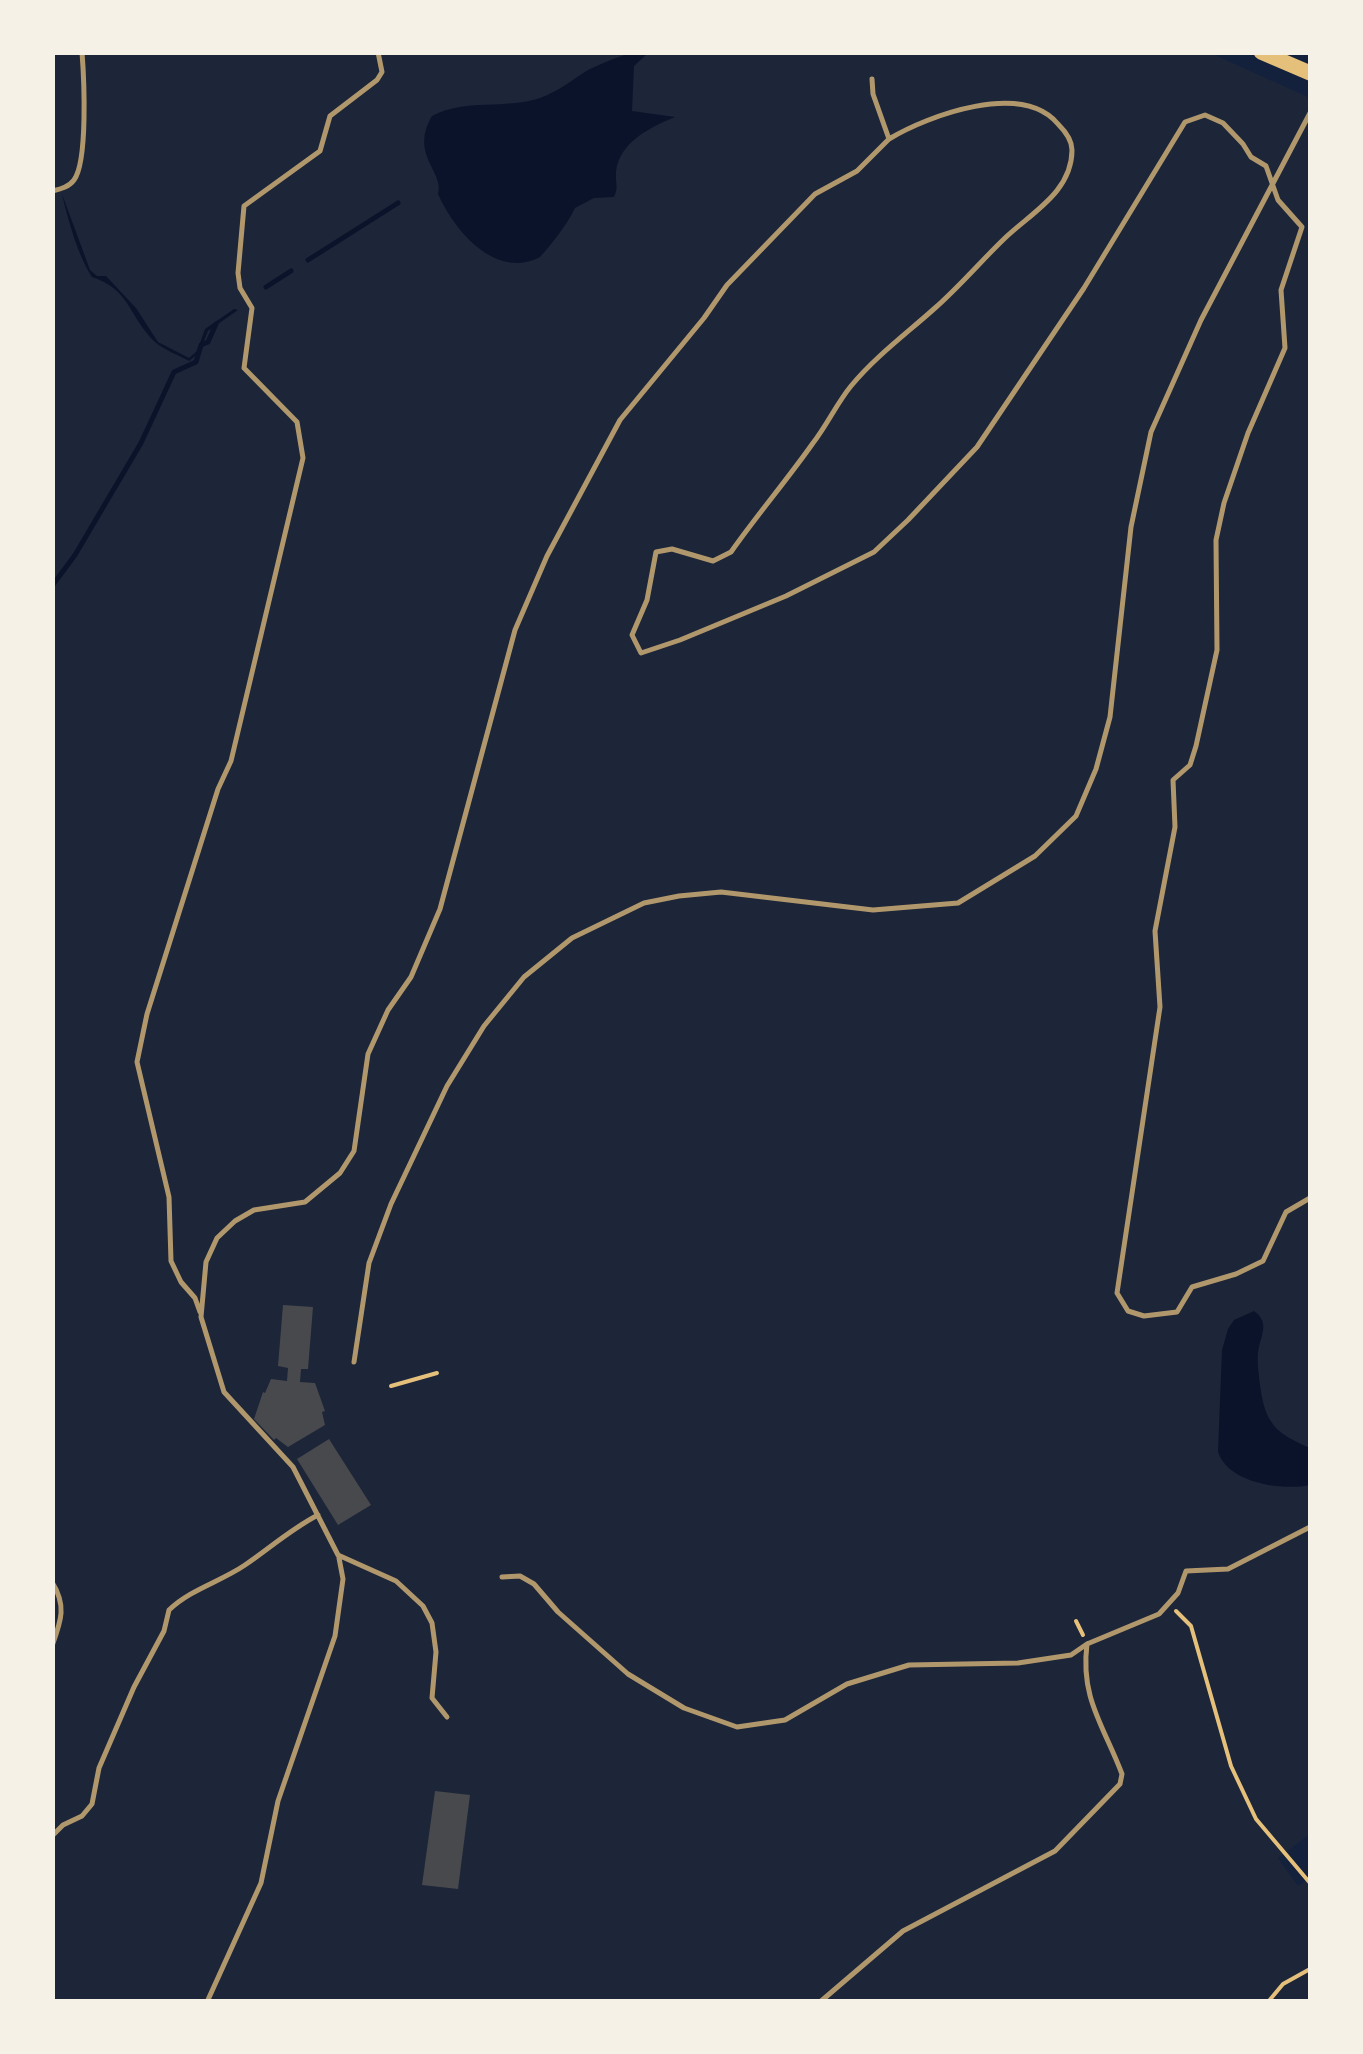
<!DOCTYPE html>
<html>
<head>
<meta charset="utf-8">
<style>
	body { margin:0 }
	#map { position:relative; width:1363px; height:2054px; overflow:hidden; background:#14213d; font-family:"Varela Round",sans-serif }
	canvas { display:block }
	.frame { position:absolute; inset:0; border:55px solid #f6f1e7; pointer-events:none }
</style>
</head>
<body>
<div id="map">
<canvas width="1363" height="2054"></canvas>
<div class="frame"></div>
</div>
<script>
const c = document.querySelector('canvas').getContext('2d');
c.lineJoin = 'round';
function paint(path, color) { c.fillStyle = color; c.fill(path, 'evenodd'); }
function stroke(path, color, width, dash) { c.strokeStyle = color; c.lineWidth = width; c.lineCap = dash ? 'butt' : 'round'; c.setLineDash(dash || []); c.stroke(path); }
const green = new Path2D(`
	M1208,52l102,46v1736l-32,24 20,28 12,-8v123h-1257l-1,-1948z`);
const water = new Path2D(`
	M633,52l13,3 -12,11 -2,45 43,6c-24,10 -56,25 -59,55 -1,11 3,15 -2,25l-20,1 -19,10c-7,15 -23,36 -35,49 -44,23 -85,-25 -102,-63 7,-22 -29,-39 -6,-78 34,-18 72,-6 108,-18 19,-7 32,-18 48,-28 14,-7 30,-13 45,-18z
	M62,194l28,76 7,6h9l30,32 22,34 31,16 8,-7 8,-22 29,-20 4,1 -30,21 -9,22 -10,8c-10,-6 -27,-12 -34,-19 -27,-26 -24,-52 -63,-65 -14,-21 -24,-57 -30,-83z
	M1254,1311c17,12 6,25 4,42 -1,10 1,22 2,32 5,38 15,48 50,63v37c-28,6 -82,-2 -92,-33l4,-102 6,-21 6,-9z`);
const stream = new Path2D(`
	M308,260l90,-57
	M266,287l25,-16
	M52,586l23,-31 66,-112 33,-71 22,-10 5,-17 7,-3 8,-18`);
const building = new Path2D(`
	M283,1305l30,2 -5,62h-7l-1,13 15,1 10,28 -3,1 3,13 -37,22 -12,-9 -2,2 -20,-21 9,-27 2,1 6,-14 16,2 1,-13 -10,-2z
	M329,1439l42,66 -33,20 -41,-66z
	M435,1791l35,4 -12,94 -36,-4z`);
const path = new Path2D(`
	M391,1386l46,-13
	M1176,1611l15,15 40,140 25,53 54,64
	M1076,1621l7,14
	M1268,2002l15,-18 27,-15`);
const service = new Path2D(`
	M872,79l1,15 16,45c40,-24 133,-58 169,-15 7,7 14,16 14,26 0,42 -41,63 -67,88 -24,23 -45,48 -70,70 -29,26 -59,48 -84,78 -14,17 -24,39 -38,57 -26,37 -56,72 -82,109l-18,9 -41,-12 -16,3 -9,48 -15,35 9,18 39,-13 106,-44 88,-44 34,-32 69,-73 107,-159 101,-166 20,-7 18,8 20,21 8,13 15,9 12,34 24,27 -21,63 4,58 -37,85 -24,70 -8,37 1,110 -21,96 -6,19 -17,15 2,47 -20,104 5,76 -43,286 11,18 16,5 33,-4 15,-25 44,-13 27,-13 23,-49 24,-14
	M52,191c8,-2 17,-4 22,-11 14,-19 10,-102 8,-128
	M200,1312l-5,-14 -14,-16 -10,-21 -2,-64 -32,-135 10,-48 71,-225 13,-28 72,-303 -6,-36 -53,-54 8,-60 -12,-20 -2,-15 6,-67 76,-55 10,-35 47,-36 5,-8 -4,-20
	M354,1362l15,-99 22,-59 56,-118 37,-60 40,-49 48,-39 72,-35 35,-7 42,-4 152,18 85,-7 77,-47 41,-40 20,-47 14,-52 21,-190 20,-95 50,-112 109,-207
	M502,1577l18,-1 14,8 24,28 70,62 56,34 53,19 48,-7 62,-36 62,-19 109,-2 53,-8 16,-11
	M52,1582c15,24 9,39 0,64
	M447,1717l-15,-19 4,-46 -4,-29 -9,-17 -27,-25 -58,-26 -45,-88 -69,-75 -23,-75 5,-55 11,-24 18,-17 19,-11 51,-8 35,-29 14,-22 14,-97 20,-44 23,-33 29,-68 75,-279 32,-74 73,-136 84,-102 23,-33 88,-91 42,-23 32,-32
	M52,1836l11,-11 19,-9 10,-12 7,-36 35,-81 30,-56 5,-21c22,-21 51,-28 76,-45 25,-17 46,-36 73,-50
	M207,2002l54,-119 17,-82 57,-165 8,-57 -4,-21
	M820,2002l83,-71 152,-80 65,-67 2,-10c-18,-48 -42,-76 -35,-130l72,-30 19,-21 8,-22 42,-2 82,-42`);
const secondary = new Path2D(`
	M1261,52l49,21`);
paint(green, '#1d2539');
paint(water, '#0b132b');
stroke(stream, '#0b132b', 5);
paint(building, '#48494c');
stroke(path, '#e5c07b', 4);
stroke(service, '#b1986c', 5);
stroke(secondary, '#e5c07b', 15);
</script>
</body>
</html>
